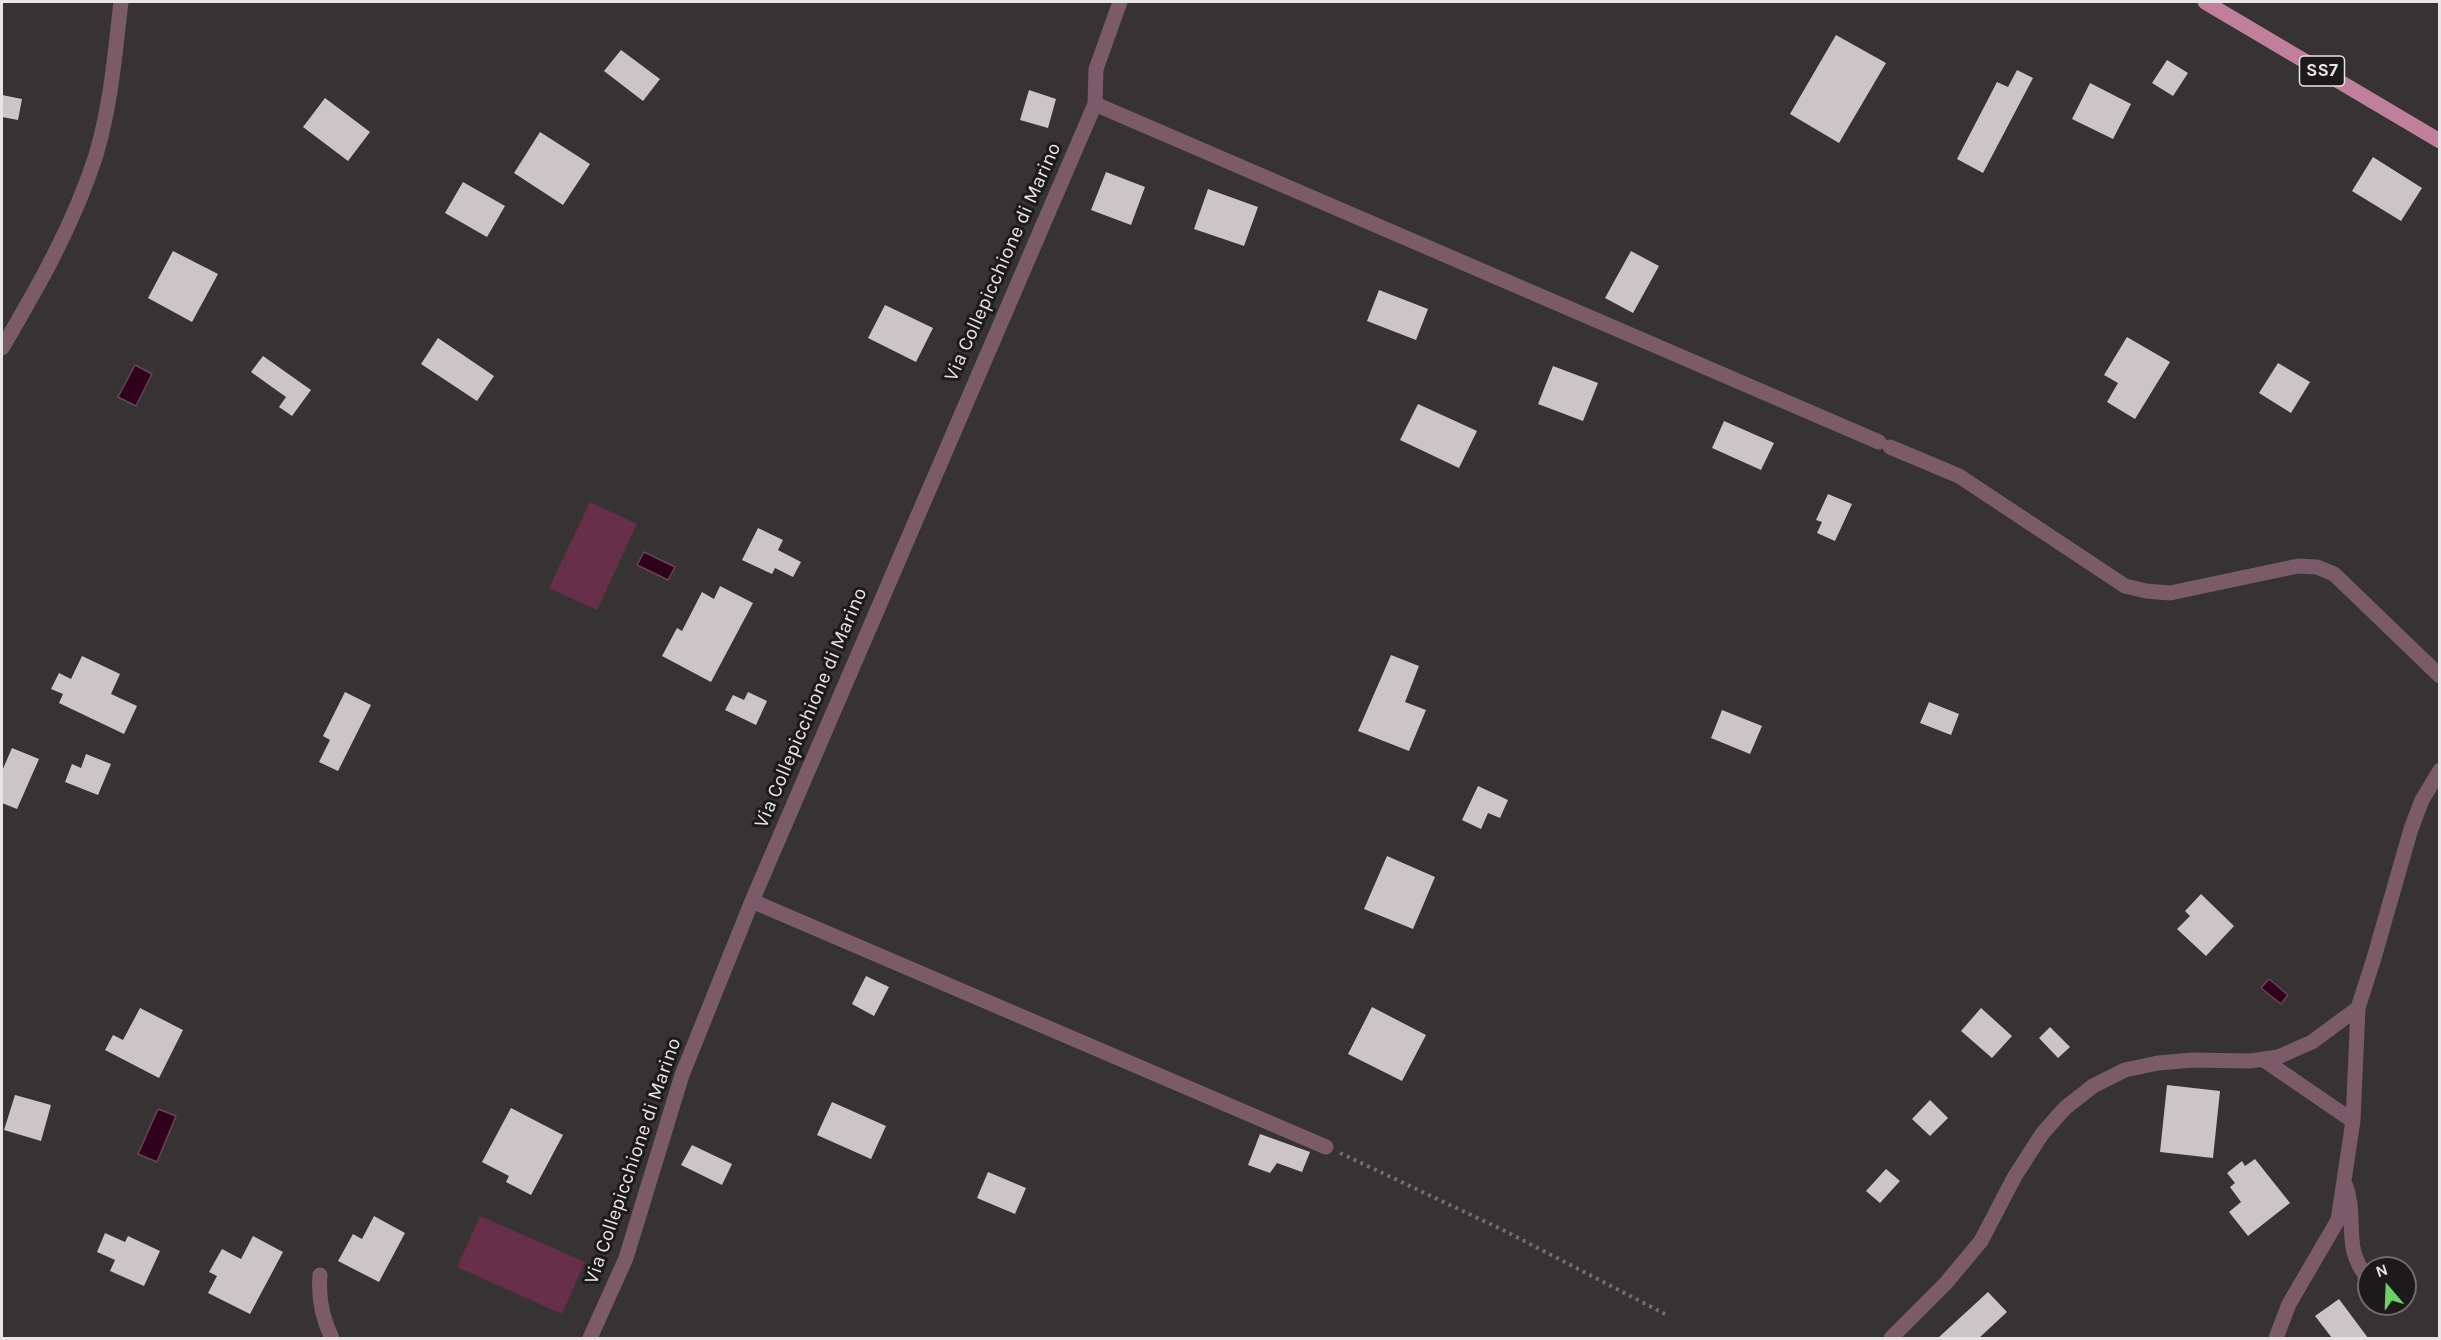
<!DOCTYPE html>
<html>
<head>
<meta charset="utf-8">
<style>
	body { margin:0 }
	#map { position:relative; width:2441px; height:1340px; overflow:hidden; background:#373234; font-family:Karla,sans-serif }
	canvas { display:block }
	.frame { position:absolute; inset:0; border:3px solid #e8e5e6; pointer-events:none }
	.north { position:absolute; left:2357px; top:1256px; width:60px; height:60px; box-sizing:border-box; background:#1d1a1b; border:2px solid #6e6b6c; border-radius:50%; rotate:341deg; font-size:16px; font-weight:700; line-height:24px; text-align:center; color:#e8e5e6 }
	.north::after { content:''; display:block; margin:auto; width:21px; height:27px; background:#6ad363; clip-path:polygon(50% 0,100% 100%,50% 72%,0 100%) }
</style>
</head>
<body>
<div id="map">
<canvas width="2441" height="1340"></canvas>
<div class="frame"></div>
<div class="north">N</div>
</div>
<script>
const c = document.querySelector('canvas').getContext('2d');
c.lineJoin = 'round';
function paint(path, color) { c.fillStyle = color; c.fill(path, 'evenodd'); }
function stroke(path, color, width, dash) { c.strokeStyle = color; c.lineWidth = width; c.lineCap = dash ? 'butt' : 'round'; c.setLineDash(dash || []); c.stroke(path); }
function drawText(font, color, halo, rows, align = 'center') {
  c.font = font + ' Karla,sans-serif'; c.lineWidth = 6; c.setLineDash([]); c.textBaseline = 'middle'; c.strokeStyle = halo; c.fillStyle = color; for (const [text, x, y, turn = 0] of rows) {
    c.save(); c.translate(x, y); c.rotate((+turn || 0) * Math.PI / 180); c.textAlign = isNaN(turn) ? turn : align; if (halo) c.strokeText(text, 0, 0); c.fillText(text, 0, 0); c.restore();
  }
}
const green = new Path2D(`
	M590,502l47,22 -40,86 -48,-22z
	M480,1216l105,46 -23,52 -105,-47z`);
const water = new Path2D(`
	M135,365l17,9 -16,32 -18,-9z
	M644,552l31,15 -7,13 -31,-15z
	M2269,979l19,16 -7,9 -20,-16z
	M158,1109l18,7 -19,46 -19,-8z`);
const building = new Path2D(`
	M1836,35l50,28 -47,80 -49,-29z
	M621,50l39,29 -17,22 -39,-30z
	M2167,60l21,13 -15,23 -21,-13z
	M2017,70l16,8 -50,95 -26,-14 40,-77 11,5z
	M2090,83l41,21 -18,35 -41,-20z
	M1029,90l27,9 -8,29 -28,-8z
	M2,95l20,4 -4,21 -16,-3z
	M325,98l45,34 -22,29 -45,-34z
	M540,132l50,32 -27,41 -49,-32z
	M2373,157l49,31 -21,33 -49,-30z
	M1106,172l39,15 -14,38 -40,-15z
	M463,182l42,24 -18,31 -42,-24z
	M1208,189l50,18 -14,39 -50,-17z
	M173,251l45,23 -26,48 -44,-24z
	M1631,251l28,15 -26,47 -28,-15z
	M1379,290l49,19 -12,31 -49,-19z
	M885,305l48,23 -17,34 -48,-24z
	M2127,337l43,25 -35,57 -28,-17 11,-19 -14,-8z
	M438,338l56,38 -17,25 -56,-37z
	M263,356l48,34 -19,26 -13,-9 7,-10 -35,-25z
	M2278,363l32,19 -19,31 -32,-20z
	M1553,366l45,17 -15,38 -45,-17z
	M1418,404l59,27 -18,37 -59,-28z
	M1724,421l50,22 -13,27 -49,-22z
	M1828,494l24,10 -17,37 -18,-8 5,-11 -6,-2z
	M758,528l25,12 -5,10 23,12 -8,15 -18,-9 -3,6 -30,-14z
	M720,586l33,17 -42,79 -49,-26 15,-28 5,3 20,-39 12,7z
	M1391,655l28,11 -14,36 21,8 -17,41 -51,-20z
	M82,656l38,18 -9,20 26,12 -13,28 -65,-31 4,-9 -12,-5 8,-16 12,6z
	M345,692l26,13 -33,66 -19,-9 11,-22 -7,-4z
	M748,692l19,9 -11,24 -31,-15 8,-15 11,5z
	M1929,702l30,12 -8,21 -31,-12z
	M1722,710l40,16 -12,28 -39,-16z
	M12,748l27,11 -22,50 -15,-6v-32z
	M86,754l25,10 -13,31 -33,-13 7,-18 9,4z
	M1478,786l30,14 -8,18 -12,-5 -7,16 -19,-9z
	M1387,856l48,21 -22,52 -49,-20z
	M2201,894l33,32 -28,30 -29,-27 13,-13 -5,-5z
	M866,976l23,11 -15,29 -22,-12z
	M1372,1007l54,28 -24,46 -54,-27z
	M140,1008l43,22 -24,48 -54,-28 8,-15 10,5z
	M1981,1008l31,28 -20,22 -31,-27z
	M2050,1027l20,20 -12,11 -19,-20z
	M2167,1085l53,6 -7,67 -53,-6z
	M15,1095l36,10 -10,36 -37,-11z
	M1930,1100l18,18 -18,18 -18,-17z
	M832,1102l54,24 -15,33 -54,-24z
	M511,1108l52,27 -32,60 -25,-13 3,-6 -27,-14z
	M1260,1134l50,18 -8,20 -25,-9 -7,10 -22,-8z
	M692,1145l40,19 -10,21 -41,-20z
	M2255,1159l35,44 -42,33 -19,-24 12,-10 -11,-15 5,-4 -8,-10 15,-12 3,5z
	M1886,1169l14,12 -20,22 -14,-12z
	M988,1172l38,16 -11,26 -38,-16z
	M374,1216l31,17 -26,49 -41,-21 15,-27 9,5z
	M105,1233l20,9 3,-6 32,15 -16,35 -34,-15 5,-11 -18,-8z
	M253,1236l30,16 -33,62 -42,-21 9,-17 -8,-4 13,-23 19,10z
	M1988,1292l19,20 -28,26h-41z
	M2339,1299l29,39h-36l-17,-22z`);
const path = new Path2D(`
	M1340,1153l165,78 160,83`);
const minor = new Path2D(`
	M1095,104l784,338
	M2,348c36,-61 72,-124 94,-193 15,-50 19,-102 25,-153
	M1890,447l69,29 166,110 21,5 24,2 128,-27 19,1 17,7 106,102
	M752,901l574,246
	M2264,1060l89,61
	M2346,1186c12,36 -5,61 23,94
	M320,1275c-2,23 2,43 12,63
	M590,1338l36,-80 56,-183 70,-174 343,-797 1,-35 24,-67
	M1891,1338l55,-55 35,-42 34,-65 27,-42 23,-26 28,-22 32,-16 33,-7 35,-3 57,1 28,-4 34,-15 46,-34 16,-50 37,-129 11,-29 18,-30
	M2276,1338l13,-34 49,-84 15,-99 5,-113`);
const major = new Path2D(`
	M2205,2l235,139`);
const shields = [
	[2322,71,45]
];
const shieldNames = [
	["SS7",2322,71]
];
const streetNames = [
	["Via Collepicchione di Marino",1003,262,-66],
	["Via Collepicchione di Marino",811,708,-67],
	["Via Collepicchione di Marino",633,1161,-71]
];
paint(green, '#682f4a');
paint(water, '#31011b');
stroke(water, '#684558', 1.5);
paint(building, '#cbc5c7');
stroke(path, '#736f71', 4, [3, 4.5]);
stroke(minor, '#7b5b68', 15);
stroke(major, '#c07f9b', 15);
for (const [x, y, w] of shields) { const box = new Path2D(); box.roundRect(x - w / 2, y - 15, w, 30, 4.5); c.fillStyle = '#1d1a1b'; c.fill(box); stroke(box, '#e8e5e6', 1.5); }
drawText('bold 18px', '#e8e5e6', null, shieldNames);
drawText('20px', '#e8e5e6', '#1d1a1b', streetNames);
</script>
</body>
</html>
